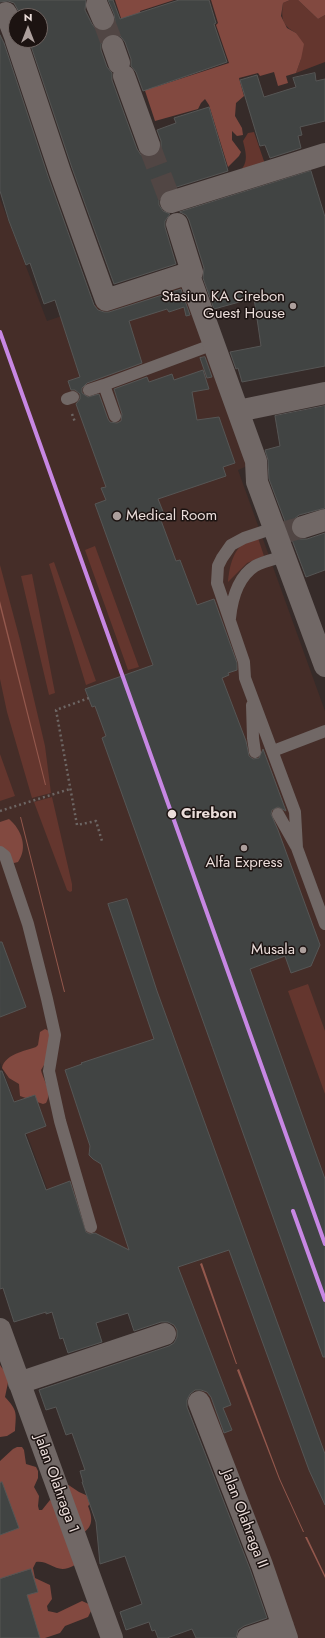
<!DOCTYPE html>
<html>
<head>
<meta charset="utf-8">
<style>
	body { margin:0 }
	#map { position:relative; width:325px; height:1638px; overflow:hidden; background:#362b29; font-family:Jost,sans-serif }
	canvas { display:block }
	.north { position:absolute; left:8px; top:8px; width:40px; height:40px; box-sizing:border-box; background:#1c1311; border:1px solid #6f6461; border-radius:50%; rotate:0deg; font-size:11px; font-weight:700; line-height:16px; text-align:center; color:#ebddda }
	.north::after { content:''; display:block; margin:auto; width:14px; height:18px; background:#ac9f9c; clip-path:polygon(50% 0,100% 100%,50% 72%,0 100%) }
</style>
</head>
<body>
<div id="map">
<canvas width="325" height="1638"></canvas>
<div class="north">N</div>
</div>
<script>
const c = document.querySelector('canvas').getContext('2d');
c.lineJoin = 'round';
function paint(path, color) { c.fillStyle = color; c.fill(path, 'evenodd'); }
function stroke(path, color, width, dash) { c.strokeStyle = color; c.lineWidth = width; c.lineCap = dash ? 'butt' : 'round'; c.setLineDash(dash || []); c.stroke(path); }
function drawText(font, color, halo, rows, align = 'center') {
  c.font = font + ' Jost,sans-serif'; c.lineWidth = 3; c.setLineDash([]); c.textBaseline = 'middle'; c.strokeStyle = halo; c.fillStyle = color; for (const [text, x, y, turn = 0] of rows) {
    c.save(); c.translate(x, y); c.rotate((+turn || 0) * Math.PI / 180); c.textAlign = isNaN(turn) ? turn : align; if (halo) c.strokeText(text, 0, 0); c.fillText(text, 0, 0); c.restore();
  }
}
const built = new Path2D(`
	M0,199l47,122 71,-24 62,-17 67,186 -9,4 87,241v927h-31l-81,-221 -60,-138 -88,-42 -65,-175z`);
const green = new Path2D(`
	M290,0h8l20,19 7,-4v47l-29,11 5,-14 -5,-26c-14,-8 -15,-14 -13,-30z
	M254,132l12,35 -27,5c10,-9 7,-19 4,-31l5,-8z
	M258,538l6,18 -17,7 -19,19c1,-12 4,-30 15,-38 4,-3 10,-4 15,-6z
	M95,546l44,121 -11,3 -43,-120z
	M54,562l42,119 -10,4 -37,-121z
	M0,565l20,75 25,106 6,47 -19,5 -25,-86 -7,-33z
	M32,574l23,119 -6,2 -28,-119z
	M0,754l15,42 -15,5z
	M52,797l20,87v7l-2,1 -3,-2 -33,-88z
	M308,984l17,47v63l-37,-103z`);
const forest = new Path2D(`
	M115,0h59l-34,11 11,33 -9,3 13,40 74,-24 -13,-38 2,-2 -7,-23h79l-7,3 -2,13 6,12 9,5 8,11 -3,15 -5,14 -10,3 2,7 -10,3 -4,-14 -14,4 -2,-3 -19,5 5,18 -8,7 -1,13 7,12 1,7 -6,1 -5,-5v9l9,12 -2,4 -11,11 -19,-62 -4,-6 -4,4 -3,6 -43,12z
	M298,0h27v15l-7,4z
	M9,819c13,11 19,29 9,43l-4,1 -14,-4v-37z
	M45,1029l6,3 -4,28 -6,10c2,10 12,22 5,33l-3,1 -23,-8 -1,-12 -10,-6 -7,-10c3,-14 23,-17 34,-21l2,-2 2,-13z
	M0,1365l2,3 8,5 -5,24c13,14 11,16 10,34l-8,5 -7,1z
	M17,1447h5l2,3 2,14 10,3 2,4v7l-4,9 5,9 -1,10 1,4h3l8,-10 11,6 6,-22 12,8 9,4 3,7 -3,3c6,15 4,22 -9,30l-4,29c-19,11 -24,-5 -39,-3l-3,6 2,10 15,7 2,14 -5,7 1,5 9,2 25,-12 9,4 1,4 -4,8 -23,9 -5,7 -15,5h-45v-177l13,-12z`);
const water = new Path2D(`
	M0,601l46,184h-1l-45,-178z
	M20,817h1l44,175h-1z
	M202,1263l35,101h-1l-36,-100z
	M239,1369l41,110 24,53h-1l-24,-53 -42,-109z
	M305,1537h2l18,38v3z`);
const building = new Path2D(`
	M0,0h86l-1,10 7,14 4,5 6,2h6l5,-4 2,-6 -1,-7 -6,-14h5l7,19 59,-19h30l7,23 -2,1 13,38 -84,29 -7,-19 -5,-6v-7l-6,-17 -4,-5 -5,-3h-7l-5,4 -3,6v6l6,17 5,6v7l25,69 4,6 5,2h7l6,-4 2,-5v-7l-4,-11 19,-7 -2,-5 35,-11 19,64 -61,19 -5,4 -3,6v5l4,6 7,3 -5,7v6l11,37 -62,20 -42,-116 -43,-128h11v-24h-19l-7,-13 -6,-2 -8,1z
	M0,35l4,8 44,133 46,129 4,5 6,2h5l72,-23 9,26 -4,1 -2,-9 -15,5 -2,-3 -38,12 13,42 -55,20 -5,5v5l6,4 11,-3 9,25 2,3 7,1 4,-2 1,-7 -8,-25 33,-12 2,5 23,-8 2,6 29,-10 6,19 -17,3 5,28 22,-3 16,46 -12,4 3,9 -68,23 6,15 -5,1 17,46 4,-1 17,45 17,-6 23,64v7l-9,3 1,2 -7,3 24,63 3,15 4,3 6,-1 4,-9 23,62 -8,-4 -6,3 -1,4 7,16 42,115 -9,21 -20,7 -6,-17 -35,13 75,210v178h-2l-221,-619 4,-2 -11,-30 -3,1 -7,-18 68,-24 -58,-161 11,-4 -5,-12 5,-1 -30,-83 4,-5v-5l-5,-4h-4l-3,-9 12,-4 -25,-77 -11,4 -14,-41 -4,2 -17,-44 -9,-30z
	M315,73l1,8 9,-2v42l-25,6 2,8 -4,1 3,12 -31,10 -5,-13 -5,1 -20,-66 17,-5 7,22 32,-10 -3,-9z
	M311,171l14,46v149l-83,16 -4,-14 -2,1 -6,-17 31,-6 -7,-48 -40,11 -11,-31 1,-10 -15,-48 -3,-5 -6,-3z
	M205,357l7,20 -5,1 -7,-20z
	M325,406v102l-26,7 -5,4 -3,6v6l4,5 5,3h7l18,-6v37l-19,7 -37,-98 -1,-19 -3,-10 15,-4 -5,-30z
	M127,899l30,92 168,463v51l-16,-35 -80,-220 -51,17 53,138 -8,3 9,22 -8,3 -13,-36 -4,-5 -6,-2h-6l-5,4 -3,6v7l63,162 17,49 -23,8 -6,4 -2,8h-40l-4,-9 -25,9h-9l-3,-8 -3,1 -3,-9 -23,8 -6,-18 22,-8 -17,-48 -25,8 -4,-42 -14,-40h1l-3,-11 5,-1 -13,-37 -6,2 -10,-28 -10,3 -7,-20 130,-44 5,-3 3,-6v-7l-3,-5 -6,-3h-7l-27,9 -6,-18 -32,10 6,19 -34,11 -5,-15 -3,1 -8,-27 -6,2v-2l-32,10 -11,-34 -3,1v-218h2l12,31 21,-7 11,31 -21,8 21,56 24,-9 16,51 4,2 5,-1 34,17 -28,-86 -8,-5 -4,-4 1,-9 -25,-76 17,-6 -1,-1 73,-24 -46,-135z
	M0,942h2l24,65 -26,10z
	M2,1482l17,46 -19,7v-52z
	M31,1569l7,23 -11,3 13,43h-40v-59z`);
const minorTunnel = new Path2D(`
	M103,19l10,27
	M149,145l21,55
	M286,532l17,-5`);
const path = new Path2D(`
	M72,414l3,8
	M89,698l-33,12 21,115 19,-4 6,20
	M0,811l70,-22`);
const service = new Path2D(`
	M89,390l15,-5
	M67,399l6,-2
	M115,416l-11,-31 110,-41
	M274,528l-30,10 -13,7 -9,13 -4,8 -1,17 27,79 1,16 50,134 2,36 28,76
	M230,618c2,-19 8,-41 25,-52 9,-5 20,-7 30,-10
	M252,705l1,33 2,14
	M273,751l52,-20
	M278,814l18,32
	M0,852l5,4 23,68 19,75 8,36 -6,36 11,50 31,106`);
const minor = new Path2D(`
	M97,5l6,14
	M6,13l10,26
	M16,40l44,132 46,128 86,-28
	M113,46l6,17
	M124,76l25,69
	M171,202l154,-48
	M177,224l15,48 -2,6 66,183 1,21 68,184
	M238,411l87,-18
	M303,527l22,-7
	M0,1329l112,309
	M19,1383l146,-49
	M199,1402l63,163 25,73
	M248,1638l35,-12`);
const rail1 = new Path2D(`
	M0,332l325,912
	M293,1211l32,89`);
const markers = [
	[293,306,4,"#ac9f9c"],
	[117,516,5,"#ac9f9c"],
	[172,814,5,"#ebddda"],
	[244,848,4,"#ac9f9c"],
	[303,950,4,"#ac9f9c"]
];
const poiNames = [
	["Stasiun KA Cirebon",285,297],
	["Guest House",285,314],
	["Medical Room",126,516,"left"],
	["Alfa Express",244,863,"center"],
	["Musala",295,950]
];
const stopNames = [
	["Cirebon",181,814]
];
const streetNames = [
	["Jalan Olahraga 1",56,1484,70],
	["Jalan Olahraga II",244,1519,69]
];
paint(built, '#452d28');
paint(green, '#64362e');
paint(forest, '#824940');
paint(water, '#94584d');
paint(building, '#414443');
stroke(building, '#565655', 1);
stroke(minorTunnel, '#514644', 22, [22, 11]);
stroke(path, '#6d6664', 2.5, [2, 3]);
stroke(service, '#716866', 12);
stroke(minor, '#716866', 22);
stroke(rail1, '#c787e3', 4);
for (const [x, y, r, color] of markers) { const dot = new Path2D(); dot.arc(x, y, r, 0, 2 * Math.PI); c.fillStyle = color; c.fill(dot); stroke(dot, '#1c1311', 1.5); }
drawText('15px', '#ebddda', '#1c1311', poiNames, 'right');
drawText('bold 15px', '#ebddda', '#1c1311', stopNames, 'left');
drawText('15px', '#ebddda', '#1c1311', streetNames);
</script>
</body>
</html>
